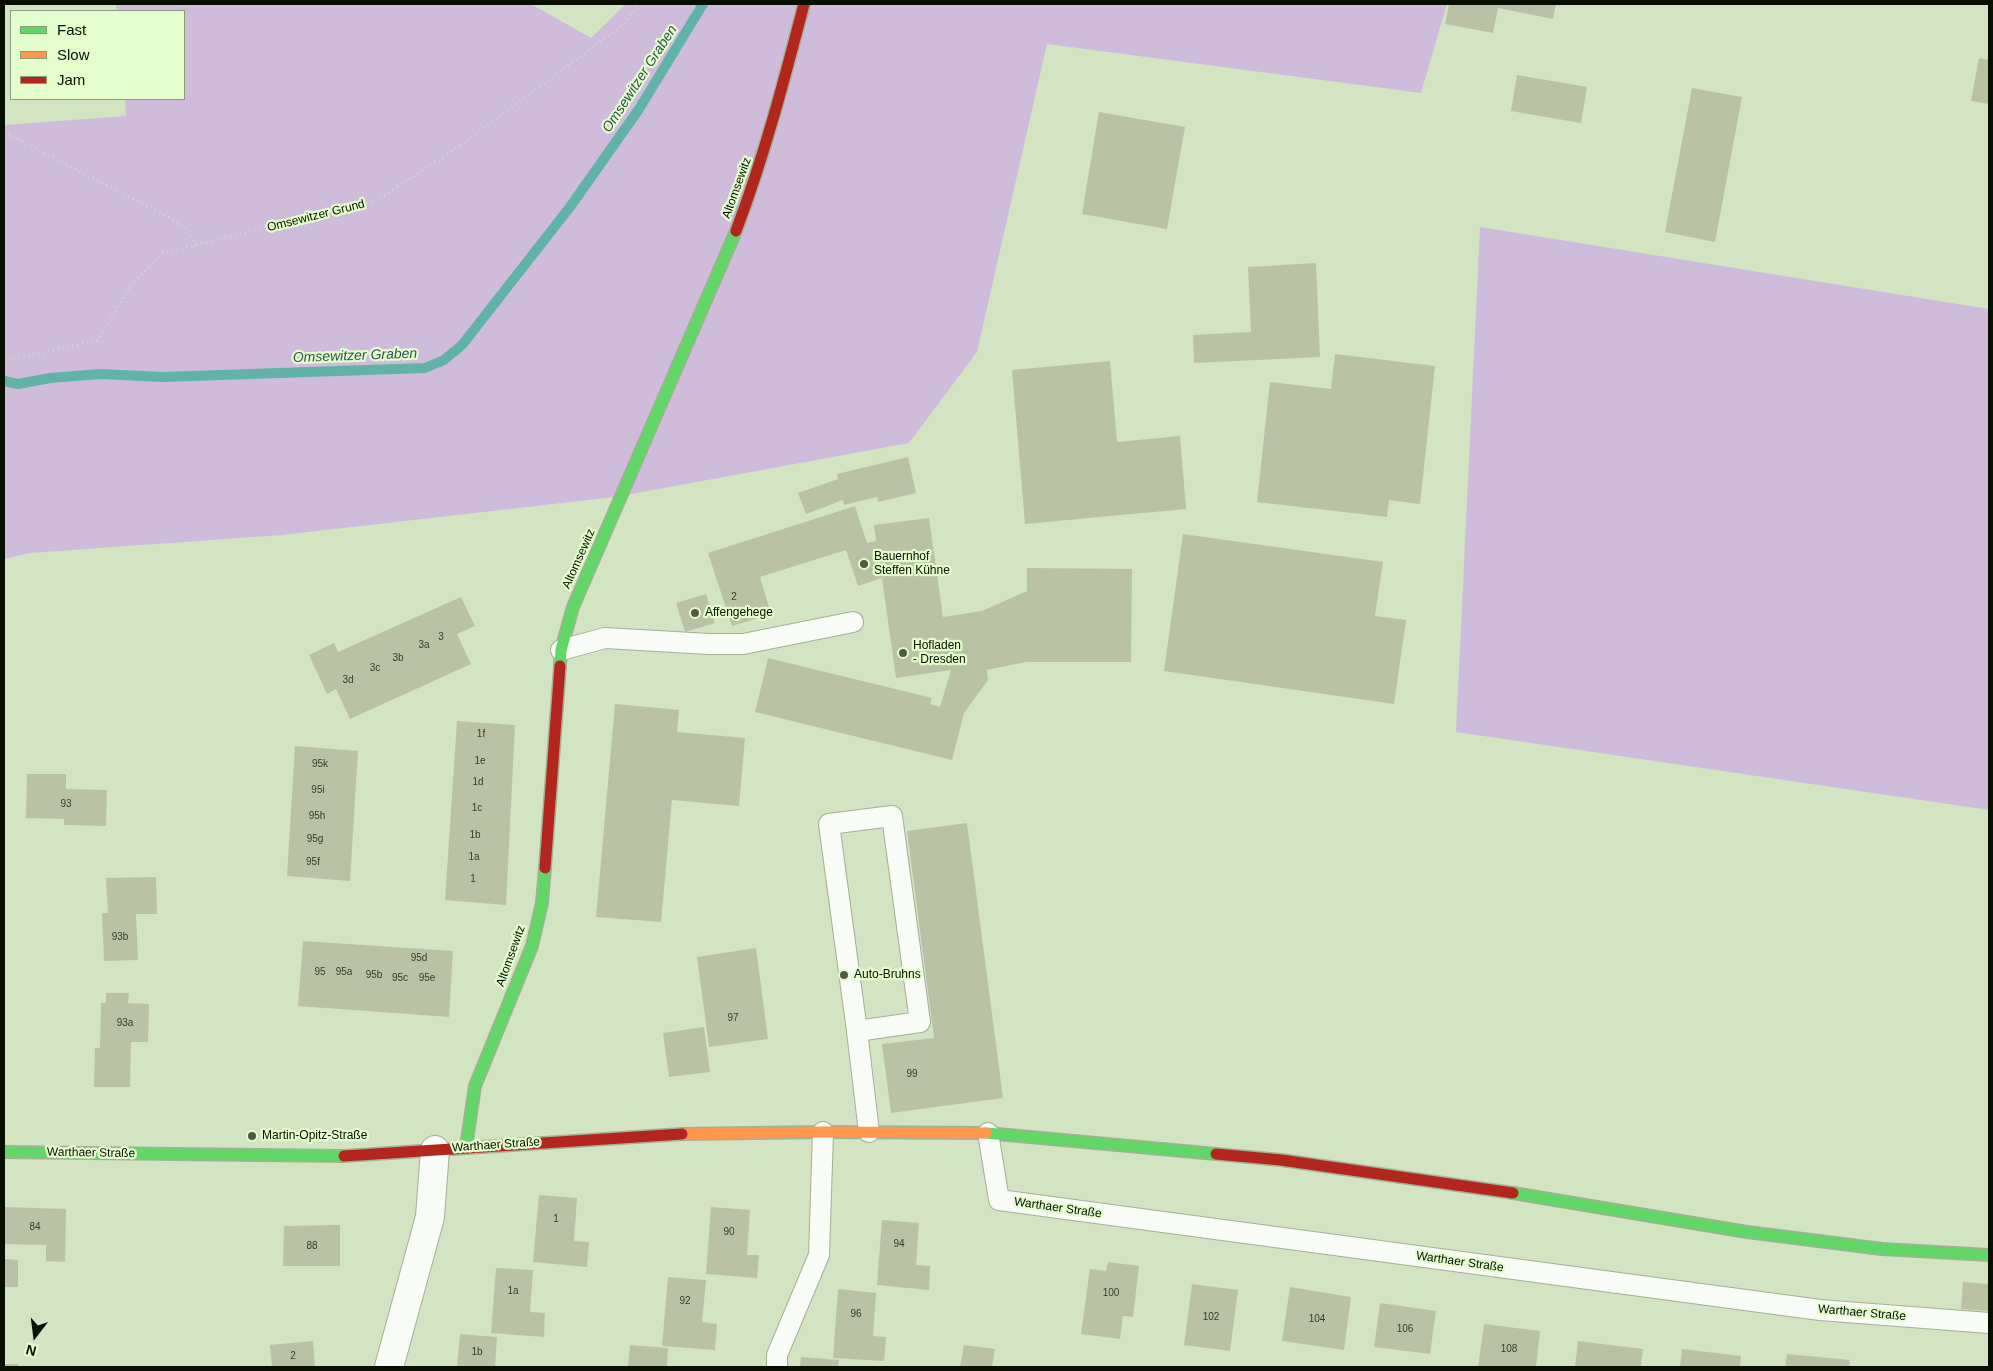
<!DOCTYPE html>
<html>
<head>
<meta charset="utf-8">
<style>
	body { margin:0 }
	#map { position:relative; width:1993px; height:1371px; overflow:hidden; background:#d3e4c3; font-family:Helvetica,sans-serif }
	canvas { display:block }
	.frame { position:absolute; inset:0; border:5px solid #060f00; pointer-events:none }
	.legend { position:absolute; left:10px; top:10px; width:175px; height:90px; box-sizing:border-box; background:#e4fdcd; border:1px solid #8b9e7b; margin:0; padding:6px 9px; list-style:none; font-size:15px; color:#060f00 }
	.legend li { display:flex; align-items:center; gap:10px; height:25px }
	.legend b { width:25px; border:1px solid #8b9e7b }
	.north { position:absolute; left:10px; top:1311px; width:50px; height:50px; -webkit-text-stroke:4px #e4fdcd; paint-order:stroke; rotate:195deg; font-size:14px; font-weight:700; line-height:20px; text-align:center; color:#060f00 }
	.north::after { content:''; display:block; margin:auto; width:18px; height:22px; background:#060f00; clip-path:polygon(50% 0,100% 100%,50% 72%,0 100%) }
</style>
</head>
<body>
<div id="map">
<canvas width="1993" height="1371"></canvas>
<div class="frame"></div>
<ul class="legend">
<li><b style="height:6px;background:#63d668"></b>Fast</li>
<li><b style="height:6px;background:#ff974d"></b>Slow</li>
<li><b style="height:6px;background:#b3261e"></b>Jam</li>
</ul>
<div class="north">N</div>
</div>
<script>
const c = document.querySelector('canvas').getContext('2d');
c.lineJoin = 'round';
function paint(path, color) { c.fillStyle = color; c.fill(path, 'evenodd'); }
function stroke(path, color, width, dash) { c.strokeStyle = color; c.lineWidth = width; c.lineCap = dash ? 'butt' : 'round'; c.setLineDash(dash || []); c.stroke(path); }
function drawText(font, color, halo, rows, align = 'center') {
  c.font = font + ' Helvetica,sans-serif'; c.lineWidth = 4.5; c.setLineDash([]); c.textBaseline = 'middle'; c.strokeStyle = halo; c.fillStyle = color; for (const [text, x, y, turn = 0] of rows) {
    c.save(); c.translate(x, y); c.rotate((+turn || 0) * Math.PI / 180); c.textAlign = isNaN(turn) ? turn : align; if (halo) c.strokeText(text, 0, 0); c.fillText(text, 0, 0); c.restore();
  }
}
const green = new Path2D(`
	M116,4h415l60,34 35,-34h821l-26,89 -374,-49 -70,308 -68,91 -294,54 -333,38 -252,18 -26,6v-434l122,-9 -1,-17h59v-88h-67z
	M1480,227l509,82v501l-533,-78z`);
const stream = new Path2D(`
	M4,381l14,3 32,-6 50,-4 63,3 262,-9 19,-8 18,-15 108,-138 69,-98 64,-105`);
const building = new Path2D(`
	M1449,4h107l-3,15 -55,-11 -5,25 -48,-9z
	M1979,58l10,2v44l-18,-3z
	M1517,75l70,12 -6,36 -70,-12z
	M1692,88l50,9 -27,145 -50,-10z
	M1099,112l86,15 -18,102 -85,-15z
	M1316,263l4,94 -126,6 -1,-28 58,-3 -3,-65z
	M1335,354l100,12 -15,138 -31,-4 -2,17 -130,-15 13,-120 61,7z
	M1110,361l7,81 63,-6 6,73 -161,15 -13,-154z
	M908,457l8,36 -38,9 -1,-5 -33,8 -1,-5 -37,14 -8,-21 40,-14 -1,-5z
	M855,506l12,37 9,-2 -2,-16 55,-7 14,99 39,-6 45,-20v-23l105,1 -1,93h-105l-39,8 1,10 -24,33 -12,47 -197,-48 13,-54 164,40 -2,6 10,3 11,-37 -55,8 -14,-100 -24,8 -12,-36 -86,27 11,37 -39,12 -24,-73z
	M1183,534l200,28 -8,54 31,4 -12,84 -230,-33z
	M706,594l9,29 -30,9 -9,-29z
	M461,597l14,29 -18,8 14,30 -121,55 -14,-30 -9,5 -18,-39 25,-12 4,9z
	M615,704l64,6 -2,22 68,6 -6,68 -67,-6 -11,122 -65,-5z
	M457,721l58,4 -9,180 -61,-5z
	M295,746l63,5 -8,130 -63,-5z
	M27,774h39v15l41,1 -1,36 -42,-1v-6l-38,-1z
	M967,823l36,275 -112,15 -9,-69 52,-6 -27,-207z
	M156,877l1,37h-21l2,46 -34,1 -2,-48h6l-2,-35z
	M303,941l150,10 -4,66 -151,-11z
	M756,948l12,91 -59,8 -12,-90z
	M106,993h23l-1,10 21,1 -1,38h-17l-1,45h-36l1,-39h5l1,-45h5z
	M704,1027l6,45 -41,5 -6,-44z
	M539,1195l38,3 -3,43 15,1 -2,25 -54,-5z
	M4,1207l62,2 -1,53 -19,-1v-16l-42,-1z
	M711,1207l39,3 -3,45h12l-2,23 -51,-4z
	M882,1220l37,3 -3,42 14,1 -1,24 -52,-5z
	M340,1225v41h-57l1,-40z
	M4,1259l14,1v27h-14z
	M1108,1262l31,4 -6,51 -10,-1 -3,23 -39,-5 9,-65 16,2z
	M496,1268l37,2 -3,42 15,1 -1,24 -53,-4z
	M668,1277l38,3 -4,42 15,2 -2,26 -53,-4z
	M1963,1282l26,2v27l-28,-2z
	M1192,1284l46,6 -8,61 -46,-6z
	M1290,1287l61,10 -7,53 -62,-9z
	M838,1289l38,4 -3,43 13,1 -2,24 -51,-3z
	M1380,1303l56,8 -6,43 -56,-7z
	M1484,1324l56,7 -4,36h-58z
	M460,1334l37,3 -2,30h-38z
	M313,1341l2,26h-43l-2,-22z
	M1578,1341l65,8 -2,18h-66z
	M630,1345l38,3 -1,19h-39z
	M964,1345l31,4 -3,18h-32z
	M1682,1349l59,7 -1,11h-60z
	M1787,1354l63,6 -1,7h-64z
	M801,1357l38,3 -1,7h-38z
	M4,1364h14v3h-14z`);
const path = new Path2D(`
	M4,132l162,84 22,13 8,17
	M4,361l93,-20 35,-57 31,-31 212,-52 73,-47 125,-92 47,-35 20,-23`);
const lane = new Path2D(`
	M561,650l44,-12 104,6h34l110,-22
	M857,1031l-28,-207 63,-8 28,206 -63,9 12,101
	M988,1133l11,67 821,110 169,13
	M777,1367v-12l42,-100 4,-123`);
const street = new Path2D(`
	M389,1367l41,-150 5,-67`);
const fast = new Path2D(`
	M560,666l1,-16 12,-43 163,-376
	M986,1133l230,21
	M466,1147l9,-61 57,-140 10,-43 3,-35
	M4,1152l340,4
	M1513,1193l234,39 135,17 107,6`);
const slow = new Path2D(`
	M682,1134l141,-2 163,1`);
const jam = new Path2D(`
	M736,231c28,-74 48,-150 68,-227
	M545,868l15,-202
	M1216,1154l65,6 232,33
	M344,1156l338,-22`);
const markers = [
	[864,564,5,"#4e5a44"],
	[695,613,5,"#4e5a44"],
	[903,653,5,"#4e5a44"],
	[844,975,5,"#4e5a44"],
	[252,1136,5,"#4e5a44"]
];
const numberNames = [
	["2",734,597],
	["3",441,637],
	["3a",424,645],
	["3b",398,658],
	["3c",375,668],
	["3d",348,680],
	["1f",481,734],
	["1e",480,761],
	["95k",320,764],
	["1d",478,782],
	["95i",318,790],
	["93",66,804],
	["1c",477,808],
	["95h",317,816],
	["1b",475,835],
	["95g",315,839],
	["1a",474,857],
	["95f",313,862],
	["1",473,879],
	["93b",120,937],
	["95d",419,958],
	["95",320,972],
	["95a",344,972],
	["95b",374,975],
	["95c",400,978],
	["95e",427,978],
	["97",733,1018],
	["93a",125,1023],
	["99",912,1074],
	["1",556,1219],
	["84",35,1227],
	["90",729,1232],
	["94",899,1244],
	["88",312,1246],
	["1a",513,1291],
	["100",1111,1293],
	["92",685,1301],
	["96",856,1314],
	["102",1211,1317],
	["104",1317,1319],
	["106",1405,1329],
	["108",1509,1349],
	["1b",477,1352],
	["2",293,1356]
];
const streetNames = [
	["Altomsewitz",737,188,-70],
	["Omsewitzer Grund",316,216,-14],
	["Altomsewitz",579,559,-66],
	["Altomsewitz",511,956,-70],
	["Warthaer Straße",496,1145,-4],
	["Warthaer Straße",91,1153,1],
	["Warthaer Straße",1058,1208,8],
	["Warthaer Straße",1460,1262,8],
	["Warthaer Straße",1862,1313,5]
];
const poiNames = [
	["Bauernhof",874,557],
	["Steffen Kühne",874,571],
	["Affengehege",705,613],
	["Hofladen",913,646],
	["- Dresden",913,660],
	["Auto-Bruhns",854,975],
	["Martin-Opitz-Straße",262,1136]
];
const waterNames = [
	["Omsewitzer Graben",640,79,-57],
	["Omsewitzer Graben",355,356,-2]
];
paint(green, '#cfbcdb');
stroke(stream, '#60b3a6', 10);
paint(building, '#bac2a6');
stroke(lane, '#a3b096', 22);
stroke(street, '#a3b096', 30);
stroke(fast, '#a3b096', 14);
stroke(slow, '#a3b096', 14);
stroke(jam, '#a3b096', 14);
stroke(path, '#d2d7cd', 3, [1, 4]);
stroke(lane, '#f8fbf6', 20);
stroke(street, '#f8fbf6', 28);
stroke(fast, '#63d668', 11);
stroke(slow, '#ff974d', 11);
stroke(jam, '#b3261e', 11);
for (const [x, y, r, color] of markers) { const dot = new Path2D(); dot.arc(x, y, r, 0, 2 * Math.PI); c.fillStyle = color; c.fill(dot); stroke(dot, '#e4fdcd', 2); }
drawText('10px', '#333c2a', null, numberNames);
drawText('12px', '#060f00', '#e4fdcd', streetNames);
drawText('12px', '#060f00', '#e4fdcd', poiNames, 'left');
drawText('italic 14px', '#31524f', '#e4fdcd', waterNames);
</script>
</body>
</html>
